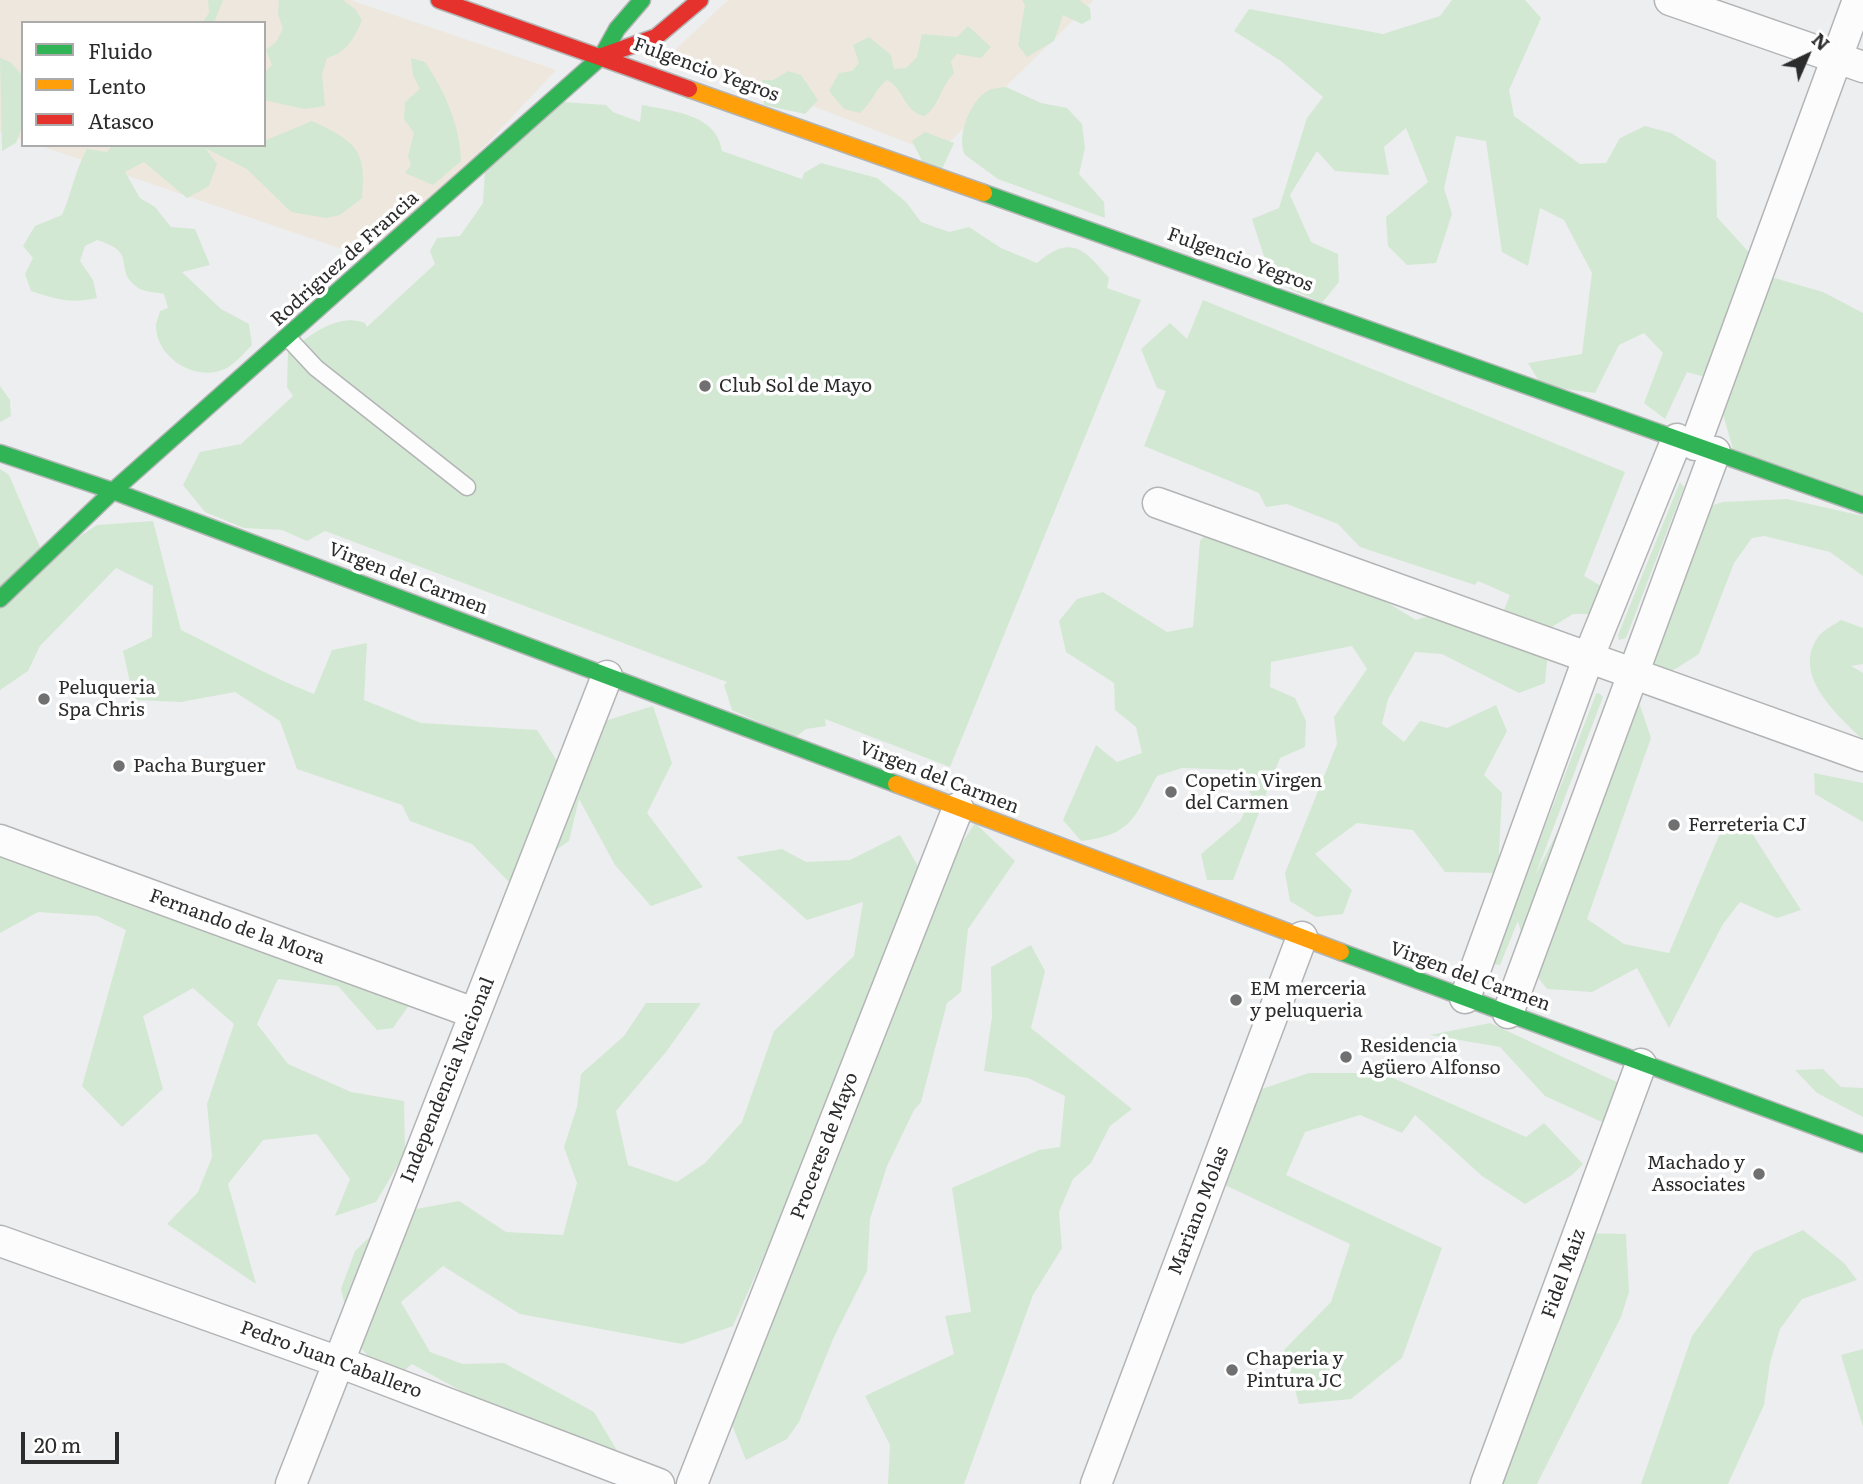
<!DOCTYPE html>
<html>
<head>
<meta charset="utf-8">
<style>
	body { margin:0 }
	#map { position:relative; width:1863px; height:1484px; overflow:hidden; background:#edeeef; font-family:Literata,serif }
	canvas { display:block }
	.legend { position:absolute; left:21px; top:21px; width:245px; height:126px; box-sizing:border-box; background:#fff; border:2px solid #ababab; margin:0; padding:9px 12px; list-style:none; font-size:21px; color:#2c2c2d }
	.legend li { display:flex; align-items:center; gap:14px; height:35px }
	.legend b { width:35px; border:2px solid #ababab }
	.north { position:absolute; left:1772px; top:21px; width:70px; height:70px; -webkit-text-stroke:5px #fff; paint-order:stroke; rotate:44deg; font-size:19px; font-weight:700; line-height:28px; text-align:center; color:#2c2c2d }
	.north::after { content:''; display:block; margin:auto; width:24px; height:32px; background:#2c2c2d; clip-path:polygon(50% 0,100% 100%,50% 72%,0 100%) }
	.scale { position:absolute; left:21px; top:1432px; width:98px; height:32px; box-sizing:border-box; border:4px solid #2c2c2d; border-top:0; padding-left:9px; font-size:21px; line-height:24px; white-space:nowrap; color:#2c2c2d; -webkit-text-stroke:5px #fff; paint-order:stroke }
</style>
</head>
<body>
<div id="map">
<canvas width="1863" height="1484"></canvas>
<ul class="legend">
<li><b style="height:9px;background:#30b455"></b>Fluido</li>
<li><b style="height:9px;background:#ff9f0a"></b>Lento</li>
<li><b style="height:9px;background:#e5322d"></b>Atasco</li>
</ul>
<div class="north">N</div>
<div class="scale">20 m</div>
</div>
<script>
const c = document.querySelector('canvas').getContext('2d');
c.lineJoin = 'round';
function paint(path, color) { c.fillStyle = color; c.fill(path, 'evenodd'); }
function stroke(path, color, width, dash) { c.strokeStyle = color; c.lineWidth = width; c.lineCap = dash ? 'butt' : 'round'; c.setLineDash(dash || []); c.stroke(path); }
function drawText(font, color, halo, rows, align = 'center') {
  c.font = font + ' Literata,serif'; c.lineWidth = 7; c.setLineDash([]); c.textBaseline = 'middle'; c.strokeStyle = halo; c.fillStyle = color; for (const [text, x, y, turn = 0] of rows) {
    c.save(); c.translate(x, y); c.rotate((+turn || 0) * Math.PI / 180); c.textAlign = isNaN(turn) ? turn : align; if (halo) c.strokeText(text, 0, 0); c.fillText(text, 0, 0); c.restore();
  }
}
const commercial = new Path2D(`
	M0,0h350l206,70 -179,191 -339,-116h226v-122h-241v117l-23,-8z
	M728,0h366l-157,154 -264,-102z`);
const green = new Path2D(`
	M208,0h15l-9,23h-12l7,-10z
	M279,0h64l12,9 7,11c-8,19 -15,32 -35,38l-5,16 3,32 -21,3 -40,-9v-27l8,-8 -6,-15 10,-8 7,-13 -5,-15z
	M1022,0h57l11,8 1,11 -9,5 -19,-9 -9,26 -27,16 -9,-12 7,-40z
	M1452,0h73l16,18 -32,72 5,26 66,48 26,-1 14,-25 25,-12 26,7 45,28 1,56 54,60 52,15 40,21v184l-127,-37 -23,-81 -26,-7 -22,47 -21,-16 19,-50 -19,-20 -25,12 -24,48 -53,-7 -14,-23 54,-9 10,-81 -28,-53 -24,-12 -12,58 -26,-14 -16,-111 -30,-5 -12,52 8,26 -16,49 -29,2 -19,-19 -2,-29 42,-35 -22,-54 -22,19 5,28 -54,-4 -18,-20 -27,44 21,47 27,12 1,28 -17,21 -50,-22 -20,-62 27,-11 28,-90 16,-21 -42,-36 -47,-30 15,-22 134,25 57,-18z
	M968,26l23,21 -10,11 -24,-4 -6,7 3,12c-14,15 -15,33 -29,43 -21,-3 -21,-28 -38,-36 -12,9 -15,23 -27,33l-16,-4 -15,-18 10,-18 13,-2 7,-8 -6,-18 16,-8 22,18 3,14 12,-1 11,-11 5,-23 35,3z
	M0,58l10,4 13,14v48l-7,19 -14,8z
	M411,58l14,4c20,30 35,63 36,99l-28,24 -28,-12 6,-8 -3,-9 6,-23 -10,-14 1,-17 15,-13 -7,-14z
	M788,71l13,4 17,25 -13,14 -41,-9 -2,-25h11z
	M1006,87l35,16 26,5 15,16 3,24 -6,26 25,28 1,16 -107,-39 -33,-24c-9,-19 5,-55 24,-65 4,-2 12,-2 17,-3z
	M562,102l44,3 7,7 27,10 2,-17c30,6 75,9 80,46l80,28 2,-6 17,-10 56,15 29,24 15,20 28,10 20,-5 32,21 36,15c34,-30 48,-13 72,15l-2,10 34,12 -191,467 -125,-48 1,7 -20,3 -12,9 -62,-28 -8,-25 3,-3 -402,-151 -18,10 -25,-11 -38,-2 -39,-16 -22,-27 17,-33 41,-8 52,-48 -6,-9 1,-34c19,-16 50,-41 77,-30l2,4 68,-63 -5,-13 7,-13 23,-2 23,-33 2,-32z
	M312,121c44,21 55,28 50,77l-22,17 -14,3 -35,-6 -44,-43 -42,-21 12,16 -8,22 -22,12 -43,-36 -19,10 15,26 15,9 16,20 24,2 15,36 -28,7 39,37 28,15 3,21c-7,7 -16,18 -25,23 -28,15 -70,-8 -71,-41 0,-5 3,-11 4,-16l8,-3 -4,-14c-9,-2 -21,-2 -27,-7 -25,-19 3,-34 -40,-47l-12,6 -5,15 13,19 4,18c-26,6 -42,1 -66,-7l-6,-17 8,-16 -10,-12 12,-20 27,-11c10,-23 13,-45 25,-66l20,3 6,-7h151v-4z
	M925,132l29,11 -12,26h-16l-14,-28z
	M1203,300l422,172 -41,104 22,13 -6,25h-27l-23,14 -5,55 -26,10 -77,-39 -27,-2 -27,47 -6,25 22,18 16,-21 27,7 49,-23 11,26 -23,44 18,18 -4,80 -53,-1 -32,-42 -56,-7 -42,31 37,36 -9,24 -27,3 -26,-16 -5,-28 52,-129 -3,-27 33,-48 -15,-23 -81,16 -1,25 25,11 11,23 -1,26 -25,11 -47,122h-26l-6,-26 40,-34 10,-26 -15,-24 -54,-2 -25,8c-23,42 -25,59 -76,65l-18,-21 33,-75 21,17 25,-9 -6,-26 -21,-17 -1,-27 -48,-31 -7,-31 18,-22 26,-7 64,40 26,-5 7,-86 16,-21 55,12 145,88 50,-16 38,6 6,-15 -32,-14 -3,4 -115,-38 -22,-23 -51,-20 -21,3 -7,-14 -115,-47 22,-55 -9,-3 -16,-39 29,-26 17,16z
	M0,386l10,14 1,16 -11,6z
	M0,469l9,6 36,84 52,-34 56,-4 28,109c45,22 87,46 133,64l18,-44 35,-7 -3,57 57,23 116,7 31,48 27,-54 58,-18 19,57 -25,50 56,74 -52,19 -36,-41 -36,-66 -10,42 -60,41 -37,-38 -62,-23 -8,-16 -105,-36 -17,-48 -45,-29 -54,10 -47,-2 -11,-49 29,-14 1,-51 -37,-18 -76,78 -12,25 -28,19z
	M1680,482l4,5 -58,151 -7,2 -1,-5z
	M1787,499l76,17v60l-33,-24 -66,-16 -12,2 -18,25 -35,91 -38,24 -12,-7 61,-165 13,-4z
	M1841,620l22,8v36l-12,2 12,7v67c-25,-25 -72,-64 -45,-103 5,-7 16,-12 23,-17z
	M1599,693l4,4 -68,179 83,-165 9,-10 13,4 11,33 -64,181 37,25 45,9 52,-122 25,-7 55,86 -24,8 -37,-16 -17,22 -54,104 -32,-60 -45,24 -45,-3 -16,-20 -13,-48 -18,44 -8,-1 104,-270z
	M1814,773l49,10v39l-48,-28z
	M975,823l40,38 -47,68 -7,63 -14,11 -26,99 -7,8 -27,56 -17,53 -3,52 -33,66 -35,85 -12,17 -41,21 -19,-48 81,-256 -75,170 -51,18 -162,-30 -77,-48 -42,36 29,50 33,12 41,-1 90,49 31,52 -54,-13 -159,-87 -20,17 -39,-41 -12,-51 14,-38 40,-38 64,-12 47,31 57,3 14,-52 -13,-36 13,-40 4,-33 43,-38 22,-33h55l-35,49 -50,59 12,54 49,17 28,-19 37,-41 32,-91 80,-75 9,-54 -56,18 -71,-63 46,-8 24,13 44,-2 50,-25 29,50 1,7z
	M0,831l412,170 -19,27 -16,2 -39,-44 -60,-7 -21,45 31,40 63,28 53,9 1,52 -29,49 -41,14 15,-37 -33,-45 -54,6 -35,44 28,100 -89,-60 31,-32 14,-35 -5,-53 27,-80 -41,-36 -50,28 20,73 -41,38 -40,-41 44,-156 -29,-14 -59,-4 -38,21z
	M1031,945l14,26 -14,57 101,81 -22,17 -19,37 -18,16 -14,33 3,36 -29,47 -69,189h-76l2,-39 -25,-49 89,-42 -9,-38 26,-4 -19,-124 87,-38 21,-3 5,-51 -37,-18 -44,-7 8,-54 -1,-50z
	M1490,1023l133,62 -17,36 -4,1 -57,-26 -45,-49 -70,-12z
	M1823,1069l18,18 22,1v29l-46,-24 -22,-23z
	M1309,1073h73l144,64 18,-14 39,41 -11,11 -47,29 -43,-28 -67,-61 -13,18 -42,-18 -55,17 -19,43 156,73 -40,110 -51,41 -52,5 -15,-54 47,-48 19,-58 -140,-66 49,-88z
	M1803,1230l41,33 13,17 -55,19 -22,30 -10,34 -6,42 -36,79h-87l51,-148 62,-84z
	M1571,1233l55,1 3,58 -8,25 -84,167h-45z
	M1863,1349v78l-22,-72z`);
const lane = new Path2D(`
	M288,338l28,30 151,119`);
const street = new Path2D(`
	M1670,0l193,67
	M1695,445l163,-445
	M1158,503l705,253
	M0,840l474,173
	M1465,998l124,-342 88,-217
	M1508,1013l207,-561
	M0,1241l336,120 323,123
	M291,1484l316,-808
	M692,1484l266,-676
	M1096,1484l206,-547
	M1486,1484l155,-420`);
const fast = new Path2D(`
	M984,193l879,312
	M0,453l113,38 783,293
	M0,599l113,-108 489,-435 15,-27 25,-29
	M1341,952l522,192`);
const slow = new Path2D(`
	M689,89l295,104
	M896,784l445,168`);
const jam = new Path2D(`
	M439,0l250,89
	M602,56l54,-19 44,-37`);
const markers = [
	[705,386,7,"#707071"],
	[44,699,7,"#707071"],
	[119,766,7,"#707071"],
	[1171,792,7,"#707071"],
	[1674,825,7,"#707071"],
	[1236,1000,7,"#707071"],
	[1346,1057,7,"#707071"],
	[1759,1174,7,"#707071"],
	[1232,1370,7,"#707071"]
];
const streetNames = [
	["Fulgencio Yegros",706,70,20],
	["Rodriguez de Francia",345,259,-42],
	["Fulgencio Yegros",1240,260,20],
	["Virgen del Carmen",408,579,21],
	["Virgen del Carmen",939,778,21],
	["Fernando de la Mora",237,927,20],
	["Virgen del Carmen",1470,977,20],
	["Independencia Nacional",448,1080,-68],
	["Proceres de Mayo",825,1146,-69],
	["Mariano Molas",1199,1211,-69],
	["Fidel Maiz",1564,1274,-70],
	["Pedro Juan Caballero",331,1360,20]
];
const poiNames = [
	["Club Sol de Mayo",719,386],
	["Peluqueria",58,688],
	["Spa Chris",58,710],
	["Pacha Burguer",133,766],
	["Copetin Virgen",1185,781],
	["del Carmen",1185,803],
	["Ferreteria CJ",1688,825],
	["EM merceria",1250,989],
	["y peluqueria",1250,1011],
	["Residencia",1360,1046],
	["Agüero Alfonso",1360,1068],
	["Machado y",1745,1163,"right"],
	["Associates",1745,1185,"right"],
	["Chaperia y",1246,1359],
	["Pintura JC",1246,1381]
];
paint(commercial, '#eee7dd');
paint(green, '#d2e8d3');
stroke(lane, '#b3b4b5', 19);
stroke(street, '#b3b4b5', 33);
stroke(fast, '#b3b4b5', 19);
stroke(slow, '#b3b4b5', 19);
stroke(jam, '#b3b4b5', 19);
stroke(lane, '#fcfcfd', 16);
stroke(street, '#fcfcfd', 30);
stroke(fast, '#30b455', 16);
stroke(slow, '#ff9f0a', 16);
stroke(jam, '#e5322d', 16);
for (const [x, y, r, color] of markers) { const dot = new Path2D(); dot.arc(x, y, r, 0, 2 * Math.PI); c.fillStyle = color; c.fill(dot); stroke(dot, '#fff', 2.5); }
drawText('19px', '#2c2c2d', '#fff', streetNames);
drawText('19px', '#2c2c2d', '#fff', poiNames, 'left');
</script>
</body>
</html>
